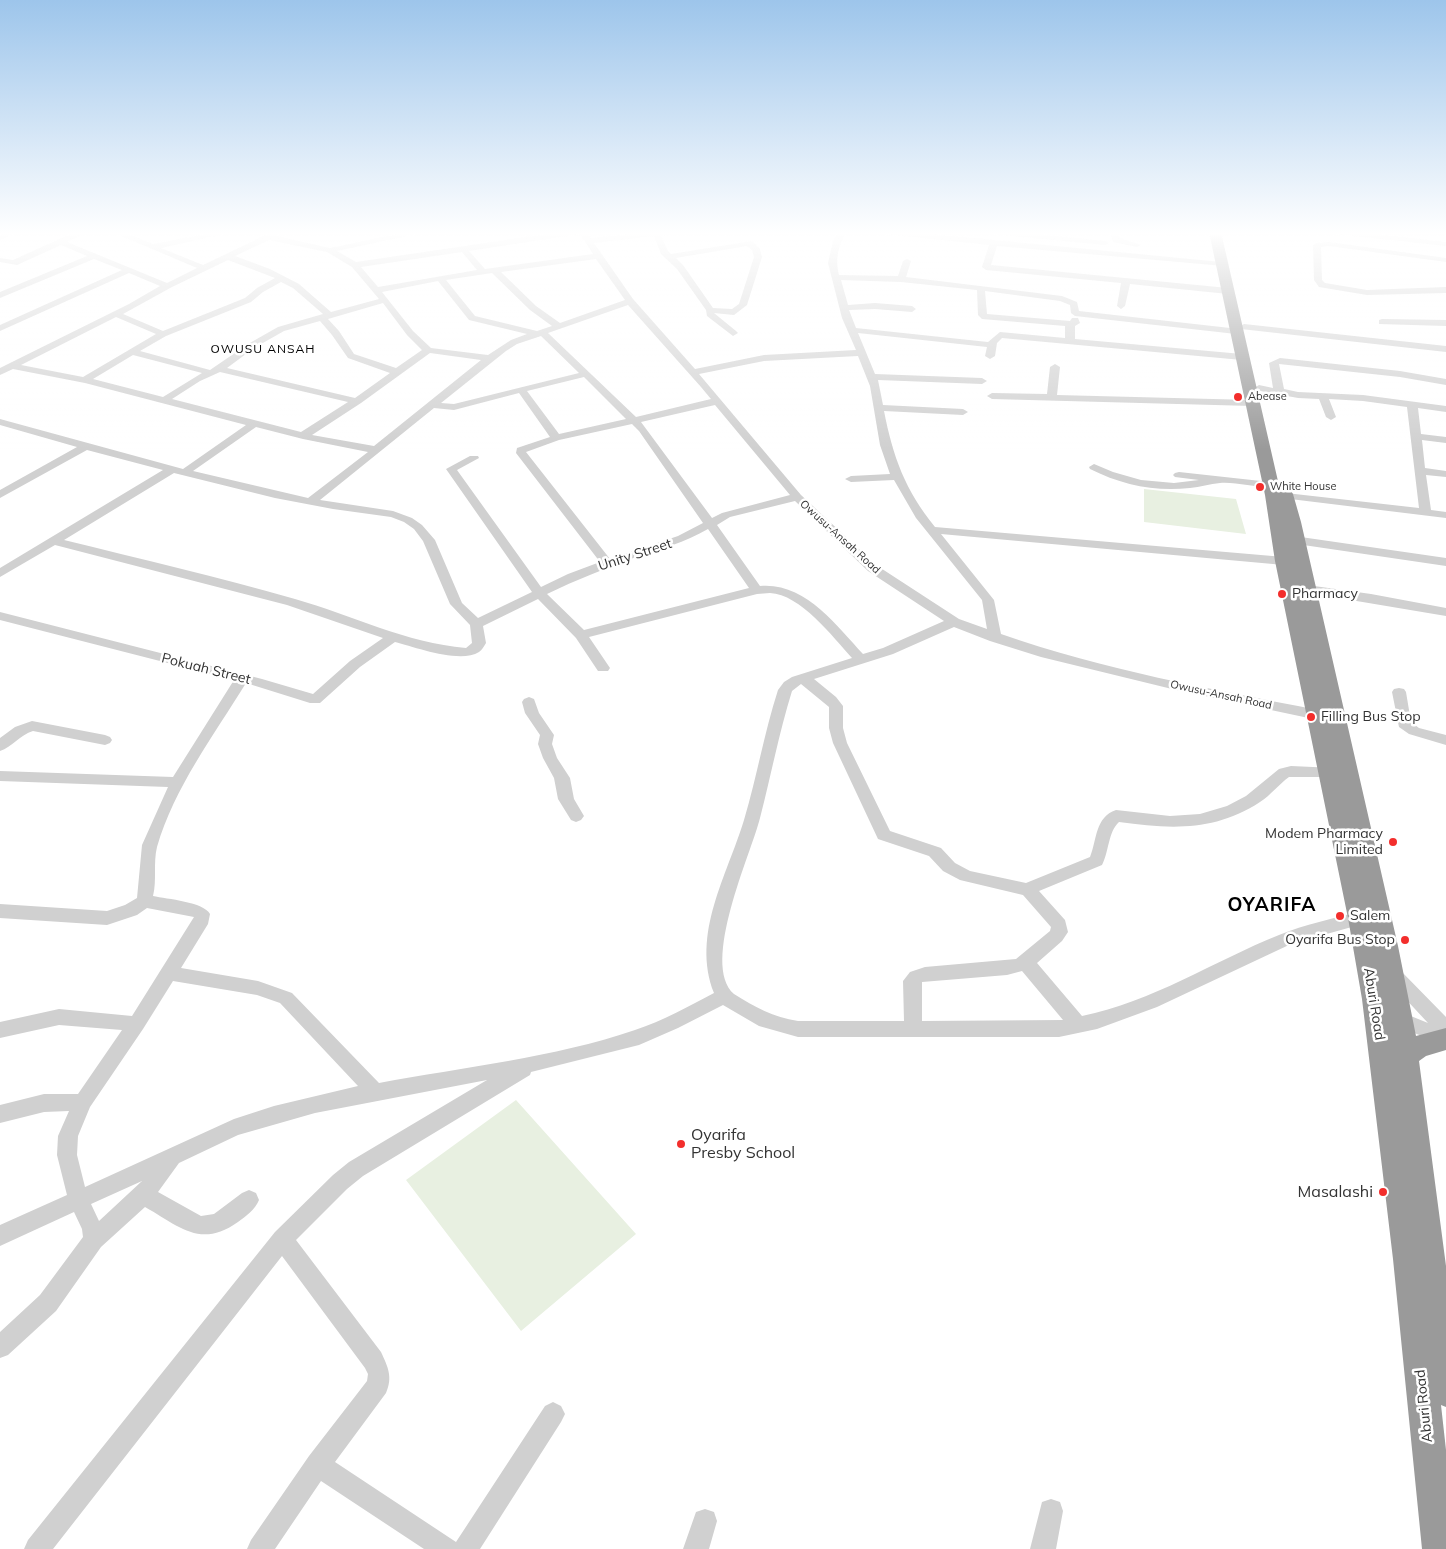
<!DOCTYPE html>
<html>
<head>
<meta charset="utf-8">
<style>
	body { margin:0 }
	canvas { display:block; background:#fff }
</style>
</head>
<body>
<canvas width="1446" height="1549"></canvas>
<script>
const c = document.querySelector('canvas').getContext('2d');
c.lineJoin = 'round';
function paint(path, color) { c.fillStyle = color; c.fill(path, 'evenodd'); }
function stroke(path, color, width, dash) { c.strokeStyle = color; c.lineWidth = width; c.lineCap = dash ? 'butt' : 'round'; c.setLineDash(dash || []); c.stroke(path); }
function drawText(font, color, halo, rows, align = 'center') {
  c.font = font + ' Mulish,sans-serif'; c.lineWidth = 5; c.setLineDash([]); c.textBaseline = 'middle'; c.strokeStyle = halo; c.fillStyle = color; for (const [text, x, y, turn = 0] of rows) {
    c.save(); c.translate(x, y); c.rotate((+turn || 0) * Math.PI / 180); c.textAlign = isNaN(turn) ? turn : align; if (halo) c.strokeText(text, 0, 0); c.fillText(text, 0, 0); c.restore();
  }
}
const green = new Path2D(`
	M1144,489l92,10 10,35 -102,-12z
	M516,1100l120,134 -115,97 -115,-151z`);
const minor = new Path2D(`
	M6,232h12l-18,8v-5z
	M75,232h11l-19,10 100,41 30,-15 -85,-36h12l29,12 62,-12h18l-72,16 42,17 69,-33h11l-7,4 54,12 77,-16h18l-88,19 19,11 204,-30h27l4,6 57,-6h20l-1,3 -6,1 7,15 3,3 81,-13 8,8 2,8 -15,48 -13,10 -20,-2 22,18 2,2 -5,3 -26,-20 -1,-6 -29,-41 -16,-15 -7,-18 -60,7 39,56 62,70 69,-14 92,-5 -14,-32 -14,-55 5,-22 5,-9h8c-8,14 -11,28 -7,43l59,1 5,-15 4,-2 4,2 -5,16 156,19 15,6 2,9 160,18 2,2 -5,3 -161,-18 -4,-3 -1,-8 -10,-4 -75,-10 2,23 83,7 2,-3h6l2,5 -5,3v13l167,15 5,3 -5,3 -240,-22 -5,5 -2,13 -5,3 -5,-3 2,-9 -129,-14 17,41 107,4 5,3 -5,3 -104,-4 5,25 80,4 5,3 -5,3 -79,-4c9,46 21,79 51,116l349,30 6,4 -6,4 -343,-31 53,66 7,34c102,36 211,55 317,76l5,2 2,3 -2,3 -5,2 -146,-31 -131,-32 -51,-16 -36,-14 -61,27 -79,25 22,18 7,9v22l4,15 43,88 51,17 14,15 15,8 56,12 64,-26c7,-17 5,-40 26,-47l54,6 30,-2 27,-8 19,-10 33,-27 12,-3 44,2 2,4 -2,4 -5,1h-41c-10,7 -18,18 -29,25 -46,30 -90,27 -141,20 -11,10 -10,30 -17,43l-63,26 26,29 3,12 -6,9 -25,22 45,53c70,-14 132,-55 197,-81 26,-11 54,-16 81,-24l6,2 2,5 -2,5 -75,21 -134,63 -60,22 -38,8h-261l-39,-11 -36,-21 -45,23 -39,17 -108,27 -1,3 -167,101 -16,13 -51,51 85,112c7,15 12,25 5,41l-51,69 121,80 89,-136 8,-4 8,4 4,8 -4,8 -81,127h-56l-103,-68 -46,68h-28l4,-9 58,-84 58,-75 1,-7 -3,-6 -83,-112 -229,293h-29l4,-9 247,-308 58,-57 16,-13 138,-82 -172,33 -77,22 -59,28 -21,29 43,24 13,-2 28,-21 7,-3 7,3 3,7c-4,10 -13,16 -21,22 -38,27 -59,4 -93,-15l-44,40 -45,64 -48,44 -8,3v-26l40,-37 43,-58 -1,-8 -8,-17 -74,34v-21l67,-30 -10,-40 1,-19 11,-25 -25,1 -44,11v-18l44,-11h34l44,-64 -63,-5 -59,13v-16l59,-13 73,7 62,-99 -47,-9 -10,7 -30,10 -107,-7v-14l107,7 18,-6 12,-7 5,-53 26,-58 -168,-6v-10l173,6 61,-97 -234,-60v-8l262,67 51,15 37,-33 33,-23 -96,-33 -232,-60 -55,32v-9l163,-98 -76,-20 -87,48v-8l77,-43 -77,-22v-6l183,50 63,-44 -161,-42 -72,-14 -13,6v-7l8,-4 121,-60 31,-18 -31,-13 -129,58v-6l122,-55 -28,-11 -94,39v-6l87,-36 -26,-11 -44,20 -17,-3v-4l13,2zM580,234l13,20 -108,15 -16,-18zM269,240l58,12 25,15 27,32 -48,13 -32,-28 -29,-15 -35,-13zM747,246l5,4 2,7 -15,47 -7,5 -19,-1 -30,-43 -7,-7zM462,252l15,18 -99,17 -17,-20zM596,259l29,41 -65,23 -24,-17 -35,-34zM228,260l47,18 -18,10 -12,10 -82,33 -40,-17 49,-27zM492,273l38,37 22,16 -15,5 -62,-15 -29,-36zM841,280l60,2 76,8 1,25 4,4 83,7v12l-65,-6 -12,10 -132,-14 -7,-18 26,-1 37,3 4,-3 -4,-3 -37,-3 -27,2zM438,281l31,39 58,14 -16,6 -23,15 -57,-7 -18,-17 -31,-39zM281,282l12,6 30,26 -45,13 -30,17 -38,26 -70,-19 26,-15 85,-34 12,-10zM383,303l24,32 15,15 -26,18 -42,-14 -15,-23 -11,-12zM628,305l73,82 10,12 -75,18 -88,-84zM116,317l40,17 -73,43 -62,-12zM320,321l12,14 16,23 42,15 -35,25 -128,-30 27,-20 30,-17zM541,336l38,37 -125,31 -13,-1 65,-52 11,-7zM430,353l51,7 -107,86 -62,-11 49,-32zM133,355l69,18 -39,24 -70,-18zM858,356l12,30 10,59 10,29 -39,2 -6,3 6,3 43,-2 22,38 66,82 5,29 -28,-10 -83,-54 -75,-70 -102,-121 65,-13zM220,372l128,30 -47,30 -129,-33 28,-18zM584,377l42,42 -67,15 -32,-43zM519,393l31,44 -33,11 -1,5 84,109 -32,12 -27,13 -84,-117 22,-12 -1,-2h-8l-24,13 86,123 -54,26 -16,-15 -27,-63 -13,-15 -10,-7 -19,-7 -73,-11 114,-92 20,2zM715,405l75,90 -68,18 -10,5 -71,-96zM632,424l7,7 64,92 -25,13 -68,23 -84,-107 33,-12zM256,427l47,12 65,13 -60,46 -115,-27zM174,473l101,25 58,11 58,8 13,5 10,7 9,12 27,63 20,21 2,18 -6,5c-60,-5 -114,-33 -171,-49 -76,-22 -154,-40 -231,-59zM795,501l73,70 76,50 -61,27 -20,6c-27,-29 -58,-72 -103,-68l-43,-61 13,-8zM708,529l41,59 -165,42 -37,-36c29,-14 59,-26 89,-37 26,-9 48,-14 72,-28zM770,593c30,1 63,44 82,65l-60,19 -8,5 -6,8c-14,43 -21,87 -34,130 -17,56 -53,114 -30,173 -25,13 -51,28 -79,37 -82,28 -171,37 -256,53l-87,-90 -34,-12 -77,-13 27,-44 2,-10c-6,-12 -43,-15 -57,-18 4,-16 0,-33 4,-49 17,-59 57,-112 89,-164l64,20h10l40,-36 35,-25c20,5 65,22 84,10 3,-2 5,-6 7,-9l-3,-17 55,-27 38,39 22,33h10l2,-3 -21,-31 168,-43zM801,684l28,23v21l4,15 45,96 51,17 14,15 17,9 63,15 28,32 -1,4 -34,28 -91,8 -15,5 -7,9 1,40h-106c-25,-4 -43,-14 -64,-27 -34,-30 17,-140 26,-176 11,-43 19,-85 32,-127zM1022,971l41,49 -141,1v-39l85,-7zM173,981l84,14 23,8 78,83 -84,20 -40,13 -149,68 -8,-32 1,-19 12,-29 53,-78zM142,1181l-43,40 -8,-17z
	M881,232h31l309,30 4,2 -1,2 -227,-20 -6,19 237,23 4,3 -4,3 -98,-10 -5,22 -4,3 -4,-3 4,-23 -135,-13 -4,-3 7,-22 -104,-11z
	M988,232h32l85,9 4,2 -4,2 -113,-11z
	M1110,232h8l2,6 21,7 -4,2 -24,-5z
	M1331,232h29l86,10v4l-111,-12z
	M1329,242l117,16v4l-117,-16 -8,1 1,33 3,3 42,7 79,-3v6l-79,2 -48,-8 -5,-7 -1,-35 4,-2z
	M1382,319l64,1v6l-67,-2v-4z
	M1244,324l202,22v6l-205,-23 -2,-2z
	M1280,358l120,13 46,8v6l-46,-8 -121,-13 5,25 14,3 65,3 83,11v6l-28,-4 3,26 25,3v6l-24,-3 3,28 21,3v6l-20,-2 5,35 15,2v6l-164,-20 -2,-2 6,-3 133,15 -12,-101 -44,-6 -34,-2 7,18 -5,3 -5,-3 -7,-18 -21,-1 -43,-8 -1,-2 5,-3 14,3 -4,-25z
	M1055,364l5,3 -3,28 195,5 5,3 -5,3 -260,-7 -5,-3 5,-3 55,1 3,-27z
	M1094,464l19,8 28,8 33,3 25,-3 -24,-3 -2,-2 2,-2 4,-1 91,10 6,3 -6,3c-16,-1 -34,-6 -50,-5 -10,1 -20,4 -30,5 -35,4 -68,-3 -100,-19l-1,-2z
	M1287,535l159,23v8l-163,-24 -2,-3z
	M1307,585l64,9 75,14v8l-143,-24 -2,-3 2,-3z
	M1399,688l5,1 2,3 5,30 8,6 27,7v10l-37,-11 -10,-7 -7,-35 2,-3z
	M529,697l5,2 5,14 15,22 -2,9 5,14 13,20 4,21 10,17 -3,4 -5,2 -5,-2 -13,-21 -4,-21 -11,-20 -5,-14 2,-9 -15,-22 -3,-11 2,-3z
	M32,721l73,14 5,2 2,3 -2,3 -5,2 -72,-14c-13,4 -21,16 -33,20v-13l15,-11z
	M1393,967l6,2 47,48v29l-56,-23 -3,-5 3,-5 6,-3 32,13 -41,-44 -3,-5 3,-5z
	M1051,1499l9,3 3,9 -7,38h-26l12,-47z
	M705,1509l9,3 3,9 -8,28h-26l13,-37z`);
const highway = new Path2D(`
	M1209,232h12l59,258 11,1 2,3 8,28 97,424 18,90 30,-8v22l-20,6 -7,5 27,205v141l-5,-2 5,45v99h-24l-29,-290 -31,-260 -14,-81 -73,-357 -10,-66z`);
const markers = [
	[1238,397,5,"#f32e2c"],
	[1260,487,5,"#f32e2c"],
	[1282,594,5,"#f32e2c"],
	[1311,717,5,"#f32e2c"],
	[1393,842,5,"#f32e2c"],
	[1340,916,5,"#f32e2c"],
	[1405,940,5,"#f32e2c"],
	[681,1144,5,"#f32e2c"],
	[1383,1192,5,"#f32e2c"]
];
const farPoinames = [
	["Abease",1248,397],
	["White House",1270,487]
];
const farStreetnames = [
	["Owusu-Ansah Road",840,537,42],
	["Owusu-Ansah Road",1221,695,12]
];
const farNeighbourhoodnames = [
	["OWUSU ANSAH",263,349]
];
const streetNames = [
	["Unity Street",635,555,-18],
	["Pokuah Street",206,669,14],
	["Aburi Road",1374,1004,81],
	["Aburi Road",1424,1406,-96]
];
const poiNames = [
	["Pharmacy",1292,594],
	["Filling Bus Stop",1321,717],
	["Modem Pharmacy",1383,834,"right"],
	["Limited",1383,850,"right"],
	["Salem",1350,916],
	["Oyarifa Bus Stop",1395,940,"right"]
];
const nearPoinames = [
	["Oyarifa",691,1135],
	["Presby School",691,1153],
	["Masalashi",1373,1192,"right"]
];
const districtNames = [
	["OYARIFA",1272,905]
];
paint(green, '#e8f0e1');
paint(minor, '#d0d0d0');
paint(highway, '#9a9a9a');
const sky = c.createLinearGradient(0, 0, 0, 449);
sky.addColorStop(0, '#9dc5eb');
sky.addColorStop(0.52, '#fff');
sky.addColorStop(1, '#ffffff00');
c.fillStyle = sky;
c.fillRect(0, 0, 1446, 449);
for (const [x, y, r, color] of markers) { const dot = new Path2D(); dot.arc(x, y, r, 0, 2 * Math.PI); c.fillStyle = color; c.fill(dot); stroke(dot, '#fff', 2); }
drawText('11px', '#333', '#fff', farPoinames, 'left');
drawText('11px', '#333', '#fff', farStreetnames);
c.letterSpacing = '1px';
drawText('12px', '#000', '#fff', farNeighbourhoodnames);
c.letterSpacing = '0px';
drawText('14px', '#333', '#fff', streetNames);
drawText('14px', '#333', '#fff', poiNames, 'left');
drawText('16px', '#333', '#fff', nearPoinames, 'left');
c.letterSpacing = '1px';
drawText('bold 19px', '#000', '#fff', districtNames);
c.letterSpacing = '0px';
</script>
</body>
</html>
